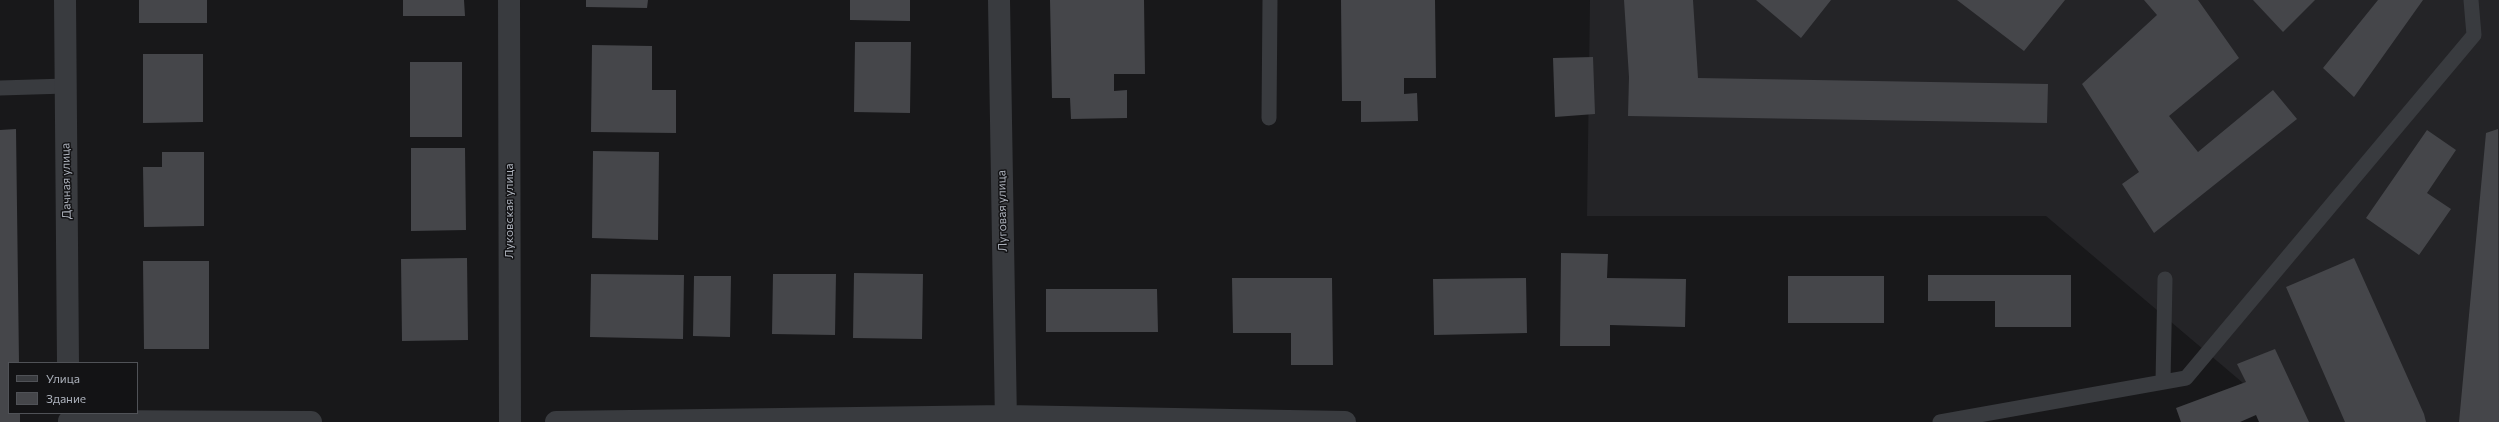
<!DOCTYPE html>
<html>
<head>
<meta charset="utf-8">
<style>
	body { margin:0 }
	#map { position:relative; width:2499px; height:422px; overflow:hidden; background:#18181a; font-family:Commissioner,sans-serif }
	canvas { display:block }
	.legend { position:absolute; left:8px; top:362px; width:130px; height:52px; box-sizing:border-box; background:#131315; border:1px solid #505257; margin:0; padding:5px 7px; list-style:none; font-size:12px; color:#abb0ba }
	.legend li { display:flex; align-items:center; gap:8px; height:20px }
	.legend b { width:20px; border:1px solid #505257 }
</style>
</head>
<body>
<div id="map">
<canvas width="2499" height="422"></canvas>
<ul class="legend">
<li><b style="height:5px;background:#393b3f"></b>Улица</li>
<li><b style="height:11px;background:#45464a"></b>Здание</li>
</ul>
</div>
<script>
const c = document.querySelector('canvas').getContext('2d');
c.lineJoin = 'round';
function paint(path, color) { c.fillStyle = color; c.fill(path, 'evenodd'); }
function stroke(path, color, width, dash) { c.strokeStyle = color; c.lineWidth = width; c.lineCap = dash ? 'butt' : 'round'; c.setLineDash(dash || []); c.stroke(path); }
function drawText(font, color, halo, rows, align = 'center') {
  c.font = font + ' Commissioner,sans-serif'; c.lineWidth = 3; c.setLineDash([]); c.textBaseline = 'middle'; c.strokeStyle = halo; c.fillStyle = color; for (const [text, x, y, turn = 0] of rows) {
    c.save(); c.translate(x, y); c.rotate((+turn || 0) * Math.PI / 180); c.textAlign = isNaN(turn) ? turn : align; if (halo) c.strokeText(text, 0, 0); c.fillText(text, 0, 0); c.restore();
  }
}
const built = new Path2D(`
	M1590,0h909v422h-210l-243,-206h-459z`);
const building = new Path2D(`
	M139,0h68v23h-68z
	M403,0h61l1,16h-62z
	M586,0h62l-1,8 -61,-1z
	M850,0h60v21l-60,-1z
	M1050,0h94l1,74h-31v17l13,-1v28l-56,1 -1,-21h-18z
	M1341,0h94l1,78h-32v16l13,-1 1,28 -57,1v-21h-19z
	M1624,0h69l5,78 350,6 -1,39 -419,-7 1,-39z
	M1756,0h75l-30,38z
	M1957,0h108l-41,51z
	M2144,0h54l41,58 -70,58 29,36 75,-62 24,29 -143,114 -32,-49 17,-12 -57,-88 75,-69z
	M2253,0h62l-32,32z
	M2378,0h45l-69,97 -31,-29z
	M855,42h56l-1,71 -56,-1z
	M592,45l60,1v44h24v43l-85,-1z
	M143,54h60v68l-60,1z
	M1593,57l2,57 -40,3 -2,-59z
	M410,62h52v75h-52z
	M2498,126l1,296h-40l27,-289 12,-4z
	M16,129l3,234h-10v50h11v9h-20v-292z
	M2427,130l29,20 -29,43 24,16 -32,46 -53,-37z
	M411,148h54l1,82 -55,1z
	M593,151l66,1 -1,88 -66,-2z
	M162,152h42v74l-60,1 -1,-60h19z
	M1561,253l47,1 -1,24 79,1 -1,48 -75,-2v21h-50z
	M467,258l1,82 -66,1 -1,-82z
	M2354,258l70,156 2,8h-81l-59,-135z
	M143,261h66v88h-65z
	M854,273l69,1 -1,65 -69,-1z
	M591,274l93,1 -1,64 -93,-2z
	M773,274h63l-1,61 -63,-1z
	M1928,275h143v52h-76v-26h-67z
	M694,276h37l-1,61 -37,-1z
	M1788,276h96v47h-96z
	M1232,278h100l1,87h-42v-32h-58z
	M1526,278l1,55 -93,2 -1,-56z
	M1046,289h111l1,43h-112z
	M2275,349l34,73h-50l-3,-7 -16,7h-59l-5,-14 70,-26 -9,-18z`);
const lane = new Path2D(`
	M0,88l66,-2
	M1269,118l1,-118
	M2163,382l2,-103
	M1940,422l246,-44 288,-343 -3,-35`);
const street = new Path2D(`
	M65,0l3,363
	M509,0l1,422
	M999,0l7,422
	M69,421l242,1
	M556,422l450,-6 339,6`);
const streetNames = [
	["Дачная улица",66,181,-91],
	["Луковская улица",509,211,-90],
	["Луговая улица",1002,211,-91]
];
paint(built, '#242427');
paint(building, '#45464a');
stroke(lane, '#393b3f', 15);
stroke(street, '#393b3f', 22);
drawText('12px', '#abb0ba', '#131315', streetNames);
</script>
</body>
</html>
